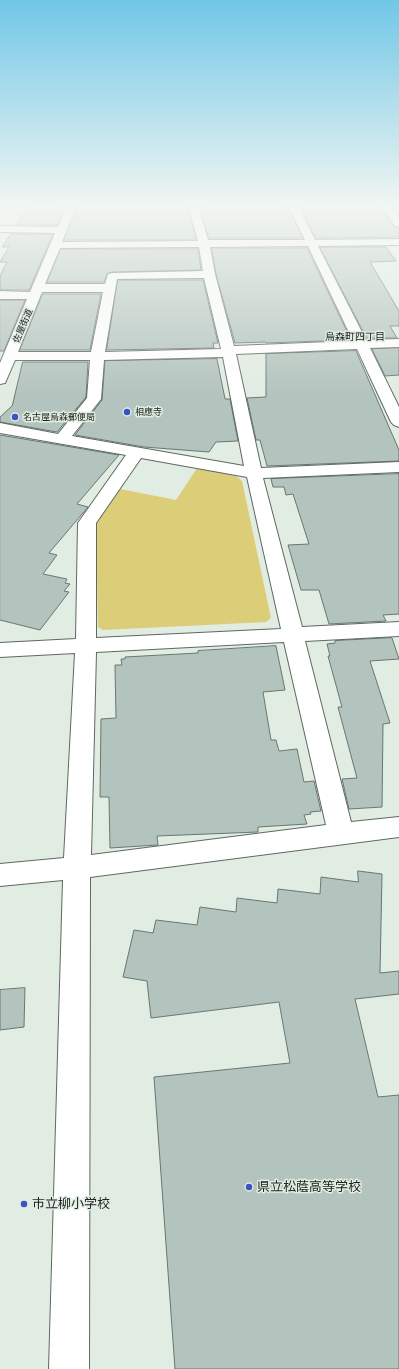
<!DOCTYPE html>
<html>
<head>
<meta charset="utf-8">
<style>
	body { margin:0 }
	canvas { display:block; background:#e1ece2 }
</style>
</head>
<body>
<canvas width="399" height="1369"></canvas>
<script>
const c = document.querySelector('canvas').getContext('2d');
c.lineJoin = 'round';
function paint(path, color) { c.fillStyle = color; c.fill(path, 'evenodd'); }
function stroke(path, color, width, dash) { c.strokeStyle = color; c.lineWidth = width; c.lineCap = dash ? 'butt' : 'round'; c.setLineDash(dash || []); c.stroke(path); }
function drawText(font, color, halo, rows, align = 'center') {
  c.font = font + ' "Public Sans","Noto Sans JP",sans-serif'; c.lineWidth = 3; c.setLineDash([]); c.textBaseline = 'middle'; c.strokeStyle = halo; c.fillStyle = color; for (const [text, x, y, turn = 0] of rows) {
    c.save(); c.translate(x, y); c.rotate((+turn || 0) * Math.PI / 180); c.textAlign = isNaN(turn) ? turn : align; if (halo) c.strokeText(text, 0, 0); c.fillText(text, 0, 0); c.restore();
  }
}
const green = new Path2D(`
	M197,468l39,8 6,5 29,137 -5,4 -163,8 -5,-3 -2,-100 2,-10 22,-28 56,11z`);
const building = new Path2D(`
	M29,205h36l-8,20h-40z
	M78,205h109l9,35h-132z
	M200,205h87l16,33h-94z
	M300,205h79l15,22 5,1v9l-83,1z
	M11,234h42l-24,56h-29v-14l7,-14h-7l9,-15h-6z
	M320,247h66l10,14 -26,1 29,49v15h-9l7,12h-30z
	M212,248h95l44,92 -85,3v-1l-31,1 -19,-69z
	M61,249h137l3,21 -89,2 -5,2 -3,8h-57z
	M118,280h85l15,63h-5l1,5 -107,2z
	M43,294h58l-11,56h-70z
	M0,300h25l-21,51h-4z
	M399,348v27l-14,1 -13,-27z
	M356,351l43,99v11l-132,5 -7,-26h-4l-9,-42 19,-1v-43z
	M217,359l8,40h5l8,42 -22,1 -7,10 -65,-5 -69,-12 27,-35 3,-39z
	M23,362h65l-2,35 -29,35 -57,-10v-5l12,-11z
	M0,435l119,20 -42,49 11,3 -39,46 8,2 -14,19 24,5 -2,4 5,1 -6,7 5,1 -29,38 -40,-10z
	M399,474v140l-16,1 3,6 -57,3 -10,-34h-18l-13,-45 21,-1 -16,-50 -7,1 -2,-8h-11l-2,-8z
	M392,638l7,21 -29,2 20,62 -7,1 -1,83 -33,2 -7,-30 15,-1 -19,-71h4l-14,-51h2l-3,-12 8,-1v-2z
	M276,646l9,44 -22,2 8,48h5l3,11 18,-2 7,33 10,-1 7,30 -11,1 1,2 -7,1 3,9 -49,3v5l-101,4 1,9 -48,3 -1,-51h-9l1,-78 15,-1 -1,-53h7l-1,-6h4v-2l73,-4v-2z
	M358,871l24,3 -2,99 19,-2v23l-44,5 23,98 21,-2v274h-224l-21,-292 136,-14 -11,-61 -128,16 -4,-37 -24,-4 11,-47 19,3 3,-13 41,5 3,-18 36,5 1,-14 40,5 1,-14 42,5 1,-17 37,5z
	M25,988l-1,39 -24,3v-40z`);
const minor = new Path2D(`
	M67,205h10l-15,37 136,-1 -10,-36h10l10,35h97l-17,-35h10l17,35 84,-1v6l-81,1 48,94 33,-1v8l-29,1 29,59v20l-5,-2 -3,-3 -34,-73 -121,5 25,114 138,-6v10l-136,6 39,149 97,-5v14l-94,5 46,181 48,-5v20l-309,40 -1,492h-40l14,-489 -63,6v-22l64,-6 11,-205 -75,4v-14l76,-4 2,-116 48,-68 -126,-22v-10l58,11 29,-36 3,-38h-75l-10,23 -5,1v-21l27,-64h-27v-8l30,1 25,-59 -55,-1v-6l58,1zM308,246l45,95 -119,5 -19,-72 -5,-27zM199,247l4,24 -91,2 -4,1 -3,10h-60l15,-36zM204,278l17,71 -116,3 12,-73zM42,292h61l-12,60h-73zM223,357l21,109 -172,-30 29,-37 3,-39zM141,458l106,19 34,152 -185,9v-115zM284,642l42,183 -235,30 5,-203z
	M380,205h10l9,12v10l-4,-1z`);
const markers = [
	[127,412,4,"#3a52c5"],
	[15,417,4,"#3a52c5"],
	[249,1187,4,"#3a52c5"],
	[24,1204,4,"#3a52c5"]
];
const farStreetnames = [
	["佐屋街道",23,326,-67]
];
const farPoinames = [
	["相應寺",135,412],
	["名古屋烏森郵便局",23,417]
];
const farNeighbourhoodnames = [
	["烏森町四丁目",355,337]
];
const nearPoinames = [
	["県立松蔭高等学校",257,1187],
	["市立柳小学校",32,1204]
];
paint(green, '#dccd78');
paint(building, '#b3c3bd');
stroke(building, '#687772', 1);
stroke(minor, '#5f6960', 2);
paint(minor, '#fff');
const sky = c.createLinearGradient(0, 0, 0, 397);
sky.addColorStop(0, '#71c7e7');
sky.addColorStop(0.52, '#f2f6f2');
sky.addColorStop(1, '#f2f6f200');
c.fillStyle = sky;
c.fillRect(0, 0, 399, 397);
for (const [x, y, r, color] of markers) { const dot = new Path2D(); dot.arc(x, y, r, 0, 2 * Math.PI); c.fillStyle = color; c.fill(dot); stroke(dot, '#e1ece2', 1.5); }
drawText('9px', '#212521', '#e1ece2', farStreetnames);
drawText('9px', '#212521', '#e1ece2', farPoinames, 'left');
drawText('10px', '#212521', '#e1ece2', farNeighbourhoodnames);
drawText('13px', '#212521', '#e1ece2', nearPoinames, 'left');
</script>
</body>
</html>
